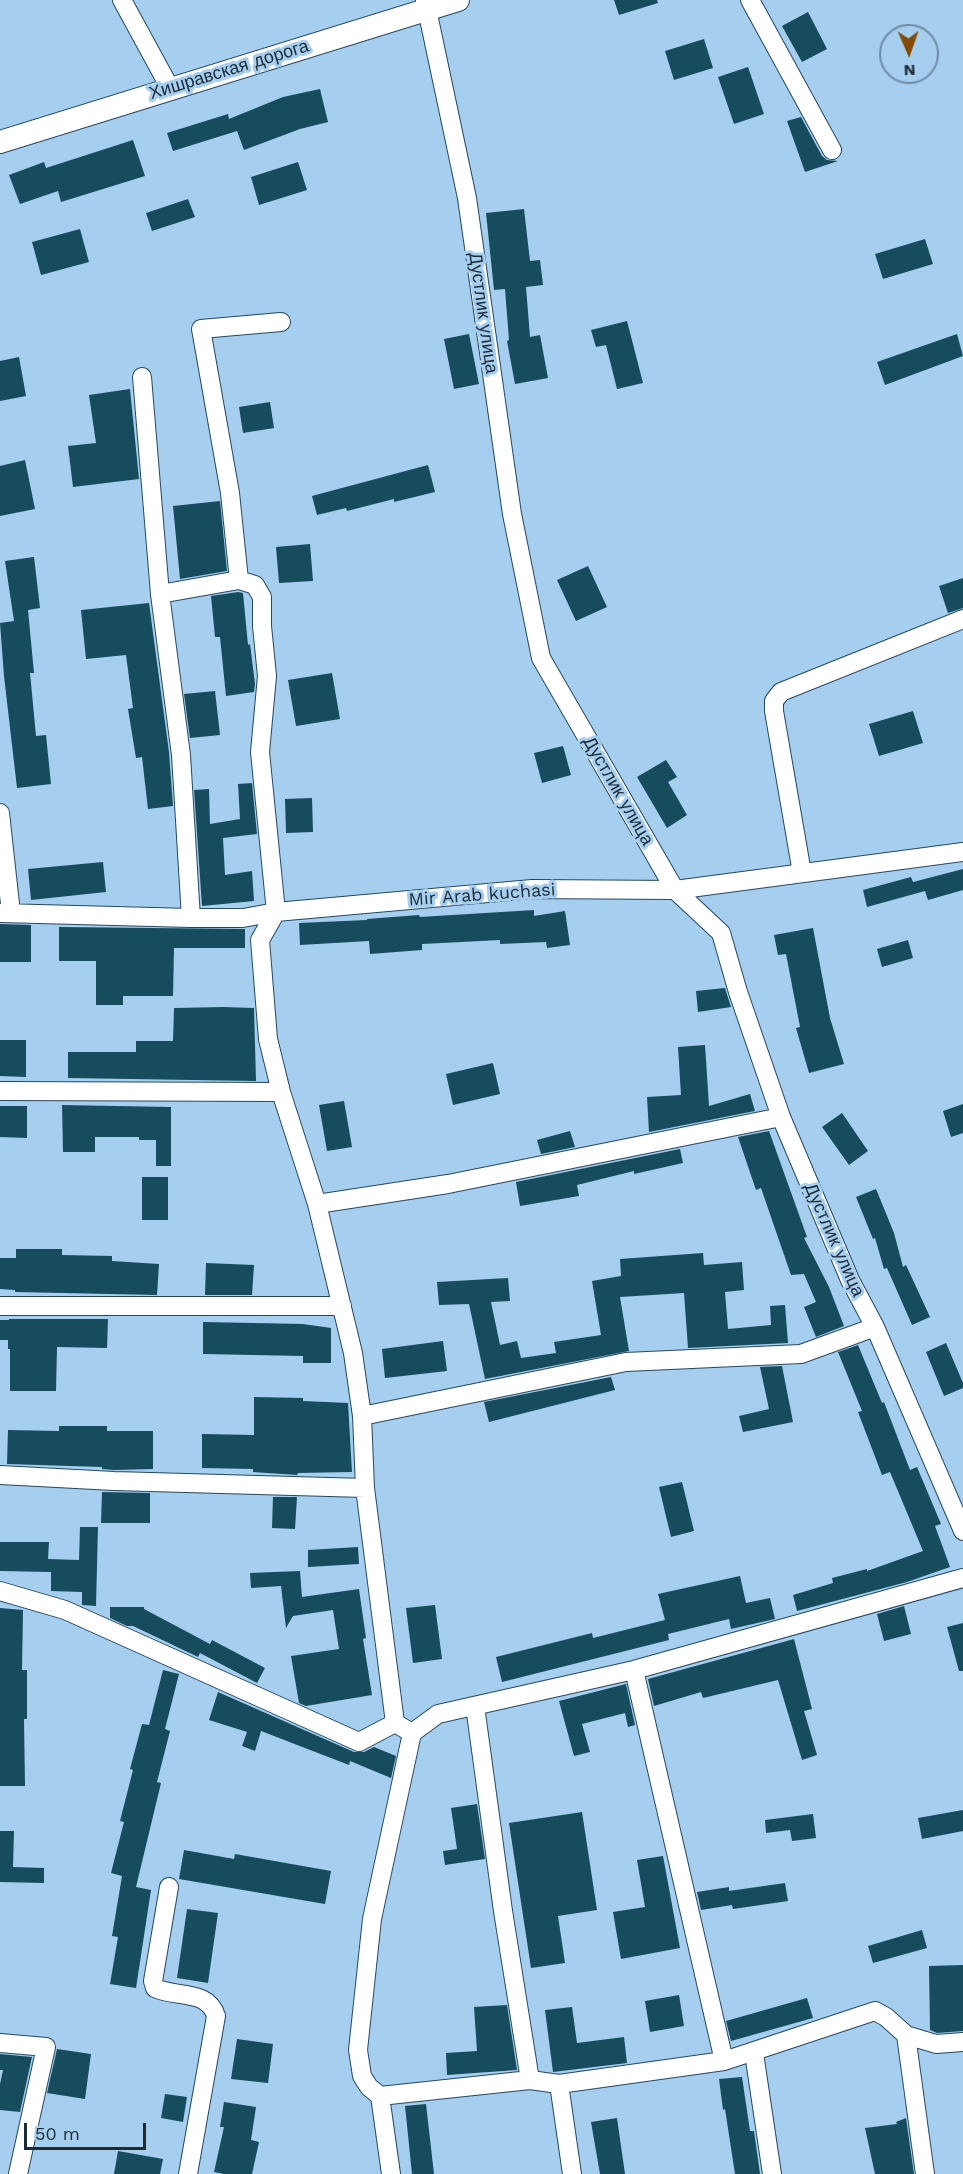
<!DOCTYPE html>
<html>
<head>
<meta charset="utf-8">
<style>
	body { margin:0 }
	#map { position:relative; width:963px; height:2174px; overflow:hidden; background:#a6ceee; font-family:"Work Sans",sans-serif }
	canvas { display:block }
	.north { position:absolute; left:879px; top:24px; width:60px; height:60px; box-sizing:border-box; background:#a6ceee; border:2px solid #6f8da5; border-radius:50%; rotate:178deg; font-size:16px; font-weight:700; line-height:24px; text-align:center; color:#1c2b38 }
	.north::after { content:''; display:block; margin:auto; width:21px; height:27px; background:#834a00; clip-path:polygon(50% 0,100% 100%,50% 72%,0 100%) }
	.scale { position:absolute; left:24px; top:2123px; width:122px; height:27px; box-sizing:border-box; border:3px solid #1c2b38; border-top:0; padding-left:8px; font-size:18px; line-height:21px; white-space:nowrap; color:#1c2b38; -webkit-text-stroke:4px #a6ceee; paint-order:stroke }
</style>
</head>
<body>
<div id="map">
<canvas width="963" height="2174"></canvas>
<div class="north">N</div>
<div class="scale">50 m</div>
</div>
<script>
const c = document.querySelector('canvas').getContext('2d');
c.lineJoin = 'round';
function paint(path, color) { c.fillStyle = color; c.fill(path, 'evenodd'); }
function stroke(path, color, width, dash) { c.strokeStyle = color; c.lineWidth = width; c.lineCap = dash ? 'butt' : 'round'; c.setLineDash(dash || []); c.stroke(path); }
function drawText(font, color, halo, rows, align = 'center') {
  c.font = font + ' "Work Sans",sans-serif'; c.lineWidth = 6; c.setLineDash([]); c.textBaseline = 'middle'; c.strokeStyle = halo; c.fillStyle = color; for (const [text, x, y, turn = 0] of rows) {
    c.save(); c.translate(x, y); c.rotate((+turn || 0) * Math.PI / 180); c.textAlign = isNaN(turn) ? turn : align; if (halo) c.strokeText(text, 0, 0); c.fillText(text, 0, 0); c.restore();
  }
}
const building = new Path2D(`
	M614,0h43l1,3 -39,12z
	M808,12l19,37 -25,13 -20,-36z
	M704,39l9,29 -39,12 -9,-29z
	M748,67l16,47 -30,10 -16,-47z
	M320,89l8,33 -28,7 -56,21 -7,-19 -64,20 -6,-18 61,-19 1,5 54,-22z
	M801,117l21,39 5,4 11,1 -33,11 -18,-51z
	M133,140l12,36 -84,26 -3,-11 -38,13 -11,-29 35,-13 2,6z
	M298,162l9,28 -48,15 -8,-28z
	M188,199l7,18 -43,14 -6,-18z
	M524,209l6,52 10,-1 3,25 -17,2 4,50 10,-2 8,43 -33,6 -8,-43 2,-1 -4,-51 -11,1 -8,-77z
	M80,229l9,33 -48,13 -9,-33z
	M925,239l8,25 -50,15 -8,-25z
	M627,321l16,62 -26,6 -11,-44 -10,2 -5,-17z
	M469,334l10,50 -25,5 -10,-50z
	M957,334l6,22 -78,29 -8,-23z
	M19,357l7,39 -26,5v-40z
	M130,389l9,90 -66,8 -5,-41 28,-3 -7,-48z
	M270,402l4,26 -31,5 -4,-26z
	M25,460l10,49 -35,7v-50z
	M428,465l7,27 -41,10v-3l-47,12 -1,-3 -29,7 -5,-19z
	M220,501l7,70 -47,8 -7,-73z
	M310,544l3,37 -34,2 -3,-36z
	M34,557l6,51 -12,2 6,63h-4l6,63 10,-1 5,49 -34,4 -13,-112 -4,-53 14,-2 -9,-60z
	M588,566l19,41 -31,14 -19,-41z
	M963,578v30l-15,5 -9,-27z
	M238,592l5,1 5,52 2,-1 5,40 -1,8 -28,4 -6,-59h-5l-4,-41z
	M149,603l20,149 4,54 -25,3 -6,-52 -6,1 -8,-49 5,-1 -7,-53 -40,4 -5,-49z
	M332,673l8,46 -44,7 -8,-46z
	M215,691l5,44 -30,3 -6,-44z
	M913,711l10,32 -44,13 -10,-32z
	M563,746l8,29 -29,8 -8,-30z
	M666,760l11,17 -9,5 19,33 -20,13 -30,-51z
	M252,783l5,51 -34,4 2,37 27,-4 2,30 -52,5 -8,-116 15,-1 1,35 30,-5 -2,-35z
	M312,798l1,34 -27,1 -1,-34z
	M103,862l3,30 -75,8 -3,-31z
	M963,869v21l-35,10 -3,-9 -58,16 -4,-17 48,-13 2,5z
	M534,910v6l31,-5 5,34 -23,3 -1,-6 -46,2v-4l-78,4v6l-52,4 -1,-13 -69,4 -1,-22 68,-3v-1l52,-4 1,2z
	M0,924l31,1v37h-31z
	M59,927l186,2v19h-71l-1,48h-50v9h-27v-44h-37z
	M813,928l17,90 14,46 -35,9 -13,-45 4,-1 -14,-73 -8,1 -4,-20z
	M908,940l5,18 -31,9 -5,-18z
	M725,988l6,19 -33,5 -2,-21z
	M223,1007l31,1 2,73 -188,-3v-26h68v-11h37l1,-33z
	M0,1040h26v37l-26,-1z
	M705,1045l4,61 41,-12 5,17 -106,21 -2,-35 34,-2 -3,-48z
	M493,1063l7,31 -47,11 -7,-31z
	M344,1101l8,46 -25,4 -8,-46z
	M963,1104v29l-12,4 -8,-26z
	M62,1105l109,2v59h-15v-26h-17v-3h-44v15h-32z
	M0,1106h27v32l-27,-1z
	M842,1113l26,38 -19,14 -27,-38z
	M570,1131l5,16 -34,7 -4,-14z
	M769,1131l38,106 -3,1 25,49 15,39 -28,11 -12,-30 12,-5 -12,-28 -13,1 -30,-87 -5,2 -18,-53z
	M680,1149l3,14 -49,11v-3l-57,14 2,11 -59,10 -4,-24z
	M142,1177h26v43h-26z
	M876,1189l18,44 9,34 3,-2 24,52 -18,8 -25,-57 -3,1 -9,-31 -2,1 -17,-42z
	M16,1249h46v6l50,1v5l47,3 -2,31 -142,-3v-2l-15,-1v-31h16z
	M703,1253l1,12 38,-3 2,28 -19,2 3,37 43,-4 -1,-19 15,-1 3,38 -100,5 -4,-55 -64,4 9,54 -144,28 -16,-75 -30,1 -2,-23 71,-4 2,23 -19,1 9,43 17,-4 4,17 35,-5 -2,-11 47,-7 -9,-54 29,-5 -1,-17z
	M206,1263l48,2 -2,30h-47z
	M9,1319h99l-1,29 -50,-1 -1,44h-46v-42h-2v-9h-8v-20h9z
	M203,1322l100,2 28,4v35h-28v-7l-100,-2z
	M443,1341l4,30 -62,7 -3,-29z
	M946,1343l17,40v5l-19,8 -18,-44z
	M858,1345l24,58 2,-1 26,68 7,-3 24,57 -6,2 15,41 -43,15 -110,29 -4,-16 40,-12 -1,-5 35,-9v2l56,-20 -33,-79 -8,3 -24,-63 4,-1 -24,-59z
	M782,1366l11,56 -50,10 -4,-16 30,-7 -9,-42z
	M611,1377l4,13 -126,32 -5,-20z
	M254,1397l49,1v3l45,2 4,69 -54,1 -1,2 -44,-3v-3l-51,-1v-34l52,1z
	M59,1426h48v5h46v38l-39,1 -12,-1v-2l-95,-3 1,-34 51,1z
	M682,1482l12,49 -23,6 -12,-50z
	M102,1492l48,1v30h-49z
	M273,1497h24l-2,32 -23,-1z
	M80,1527h18l-2,79 -14,-1v-13l-31,-1v-19l-51,-1v-29h49l-1,17 31,1z
	M358,1547l1,17 -51,3v-17z
	M300,1571l2,26 57,-8 7,49 -3,1 9,56 -66,11 -7,-3 -8,-47 48,-7 -6,-39 -40,6 -7,12 -5,-42 -30,2 -1,-15z
	M740,1576l6,27 24,-5 5,21 -44,10 -2,-10 -61,15 1,6 -167,42 -6,-25 96,-24 1,5 72,-18 -7,-26z
	M435,1605l7,54 -29,4 -7,-55z
	M904,1606l7,28 -27,7 -7,-27z
	M110,1607h34v2l66,35 2,-4 53,28 -8,15 -57,-30 -2,4 -65,-31h-6l-17,-8z
	M0,1608l23,2 -1,60h5v49h-3l1,67h-25z
	M963,1623v48h-4l-12,-44z
	M794,1639l18,70 -8,2 13,44 -15,5 -24,-80 -75,18 -2,-6 -47,14 -6,-27z
	M163,1670l16,4 -14,55 5,2 -13,51 4,1 -25,104 15,3 -15,98 -26,-4 8,-47 -6,-1 10,-60 -11,-3 13,-51 -4,-1 13,-51 -3,-1 12,-45 7,1z
	M626,1684l9,41 -7,2 -3,-14 -43,11 8,28 -16,4 -15,-55z
	M218,1692l136,60h10l10,-5 22,9 -5,22 -41,-17 -1,4 -88,-34 -6,20 -13,-5 5,-14 -38,-12z
	M477,1804l8,55 -40,6 -2,-14 14,-2 -6,-41z
	M963,1810v21l-41,8 -4,-21z
	M582,1812l15,98 -39,6 7,47 -34,5 -22,-145z
	M813,1814l3,24 -24,3 -2,-11 -24,3 -1,-13z
	M0,1831h14l-1,36 31,1v15l-44,-1z
	M184,1850l50,9 1,-5 96,17 -6,33 -146,-25z
	M663,1856l17,92 -59,11 -8,-47 32,-5 -8,-47z
	M785,1883l3,18 -55,8 -1,-4 -31,5 -4,-18 32,-5v4z
	M187,1909l31,4 -10,70 -31,-5z
	M922,1930l5,18 -54,15 -5,-17z
	M963,1965v66l-26,2 -7,-3 -1,-64z
	M679,1995l5,31 -34,6 -5,-31z
	M807,1998l6,20 -82,23 -5,-20z
	M507,2005l10,65 -70,5 -1,-22 31,-2 -3,-44z
	M572,2007l5,36 47,-6 3,26 -74,9 -8,-62z
	M237,2039l36,5 -5,39 -37,-4z
	M57,2049l34,5 -6,45 -38,-6z
	M0,2054l32,3 -12,55 -20,-2v-26l3,-14h-3z
	M742,2077l8,54h4l6,43h-25l-10,-65 -2,1 -4,-31z
	M165,2094l22,3 -4,25 -22,-4z
	M224,2102l32,5 -5,33 8,2 -7,32h-28l-10,-2 10,-45h-4z
	M426,2104l8,70h-22l-7,-68z
	M617,2118l8,56h-25l-9,-52z
	M906,2118l8,56h-39l-10,-46 32,-4 -1,-2z
	M118,2151l45,8 -3,15h-46z`);
const minor = new Path2D(`
	M122,0l48,88
	M425,0l42,198 45,316 29,144 134,232 46,43 17,59 43,125 69,163 25,47 88,204
	M750,0l82,150
	M281,322l-80,7 29,164 9,87 16,5 7,12v29l5,50 -7,76 16,160 -16,28 8,99 13,53 36,112 36,149 9,63 3,72 30,235
	M142,377l18,217 21,161 10,163
	M160,594l79,-14
	M0,813l11,100
	M802,873l-28,-162v-10l7,-9 182,-73
	M0,913l191,5h52l33,-6 256,-23 143,1 288,-38
	M0,1091l281,1
	M317,1204l131,-20 333,-67
	M0,1306h342
	M362,1416l264,-54 175,-8 74,-27
	M0,1475l114,6 251,7
	M0,1591l65,19 294,132 36,-19 17,10 26,-19 196,-44 329,-92
	M634,1670l90,391
	M475,1706l28,205 27,169
	M412,1733l-40,186 -14,131 4,26 7,11 11,9 150,-16 29,4 165,-23 151,-50 11,6 20,18
	M169,1887l-16,94 2,7c21,10 53,1 61,28l-28,158
	M0,2043l46,4 -28,127
	M754,2053l18,121
	M559,2084l13,90
	M380,2096l11,78
	M925,2174l-19,-139 30,9 27,-2`);
const major = new Path2D(`
	M0,142l458,-142`);
const streetNames = [
	["Хишравская дорога",229,70,-17],
	["Дустлик улица",483,313,82],
	["Дустлик улица",618,791,60],
	["Mir Arab kuchasi",482,895,-4],
	["Дустлик улица",834,1240,66]
];
paint(building, '#164c5d');
stroke(minor, '#244863', 20);
stroke(major, '#244863', 24);
stroke(minor, '#fff', 18);
stroke(major, '#fff', 22);
drawText('18px', '#1c2b38', '#a6ceee', streetNames);
</script>
</body>
</html>
